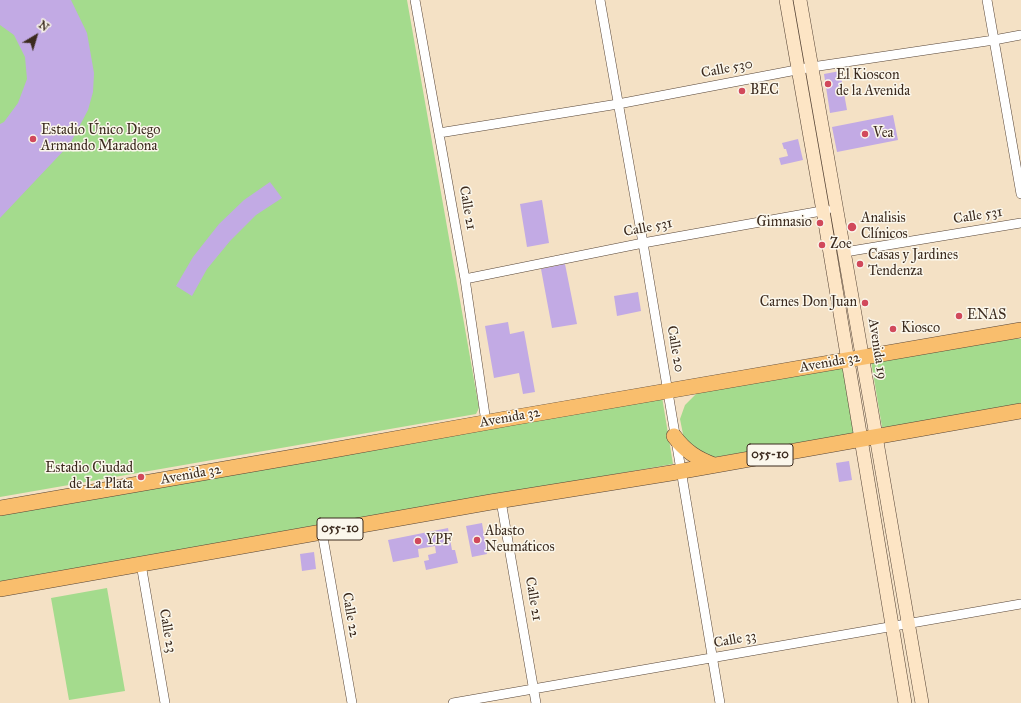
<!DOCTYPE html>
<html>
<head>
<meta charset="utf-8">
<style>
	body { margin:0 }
	#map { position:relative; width:1021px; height:703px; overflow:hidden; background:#f4e1c5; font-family:"IM FELL Great Primer",serif }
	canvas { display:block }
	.north { position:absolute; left:16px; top:16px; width:40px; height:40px; -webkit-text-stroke:3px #fbf7ec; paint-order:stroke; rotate:38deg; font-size:11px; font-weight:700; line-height:16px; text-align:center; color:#3b2a1e }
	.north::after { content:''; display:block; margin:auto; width:14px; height:18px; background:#3b2a1e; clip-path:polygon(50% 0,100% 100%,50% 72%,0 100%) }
</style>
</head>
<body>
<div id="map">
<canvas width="1021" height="703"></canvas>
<div class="north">N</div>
</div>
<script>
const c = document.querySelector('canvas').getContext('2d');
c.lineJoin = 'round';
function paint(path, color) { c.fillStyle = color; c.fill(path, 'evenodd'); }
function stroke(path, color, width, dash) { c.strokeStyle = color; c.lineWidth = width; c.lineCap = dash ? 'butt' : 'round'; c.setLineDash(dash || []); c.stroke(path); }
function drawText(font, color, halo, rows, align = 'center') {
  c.font = font + ' "IM FELL Great Primer",serif'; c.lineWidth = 3; c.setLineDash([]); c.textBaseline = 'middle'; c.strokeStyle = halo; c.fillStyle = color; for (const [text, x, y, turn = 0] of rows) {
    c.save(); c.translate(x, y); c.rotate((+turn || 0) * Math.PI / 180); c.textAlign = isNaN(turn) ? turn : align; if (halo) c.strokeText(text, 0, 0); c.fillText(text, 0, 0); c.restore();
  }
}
const green = new Path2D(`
	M0,0h407l72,408 -3,6 -476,83z
	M1007,337l14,2v65l-135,25 -4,-2 -11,-66z
	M843,366l12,67 -144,25 -18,-8 -9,-11 -4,-20 5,-14 15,-15z
	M662,397l11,67 -673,118v-70z
	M107,588l18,103 -56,9 -18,-102z`);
const building = new Path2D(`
	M0,0h71l16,33 7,40 -1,19 -5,18 -18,34 -70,74v-94l4,-2 14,-19 9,-24 -2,-22 -11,-22 -14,-10z
	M840,71l7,39 -17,3 -6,-39z
	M893,115l5,25 -61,12 -5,-25z
	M798,139l5,21 -22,5 -2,-7 9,-2 -2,-7h-2l-2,-6z
	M270,182l12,16 -26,17 -26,26 -23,28 -15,27 -16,-10 17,-29 26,-33 25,-24z
	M542,200l7,43 -22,4 -7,-43z
	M565,264l12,60 -25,4 -11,-59z
	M638,292l3,19 -24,5 -3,-20z
	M508,322l2,12 14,-3 11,61 -12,2 -4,-21 -25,5 -9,-52z
	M849,461l3,19 -13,2 -3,-19z
	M482,523l5,31 -15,3 -6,-31z
	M448,528l4,22h3l3,13 -32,7 -2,-9 5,-1 -1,-5 8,-2 -1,-7 -17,3 1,8 -26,5 -5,-22z
	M314,552l2,17 -14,2 -2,-17z`);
const minor = new Path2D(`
	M415,0l50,279 21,143
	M600,0l43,243 77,460
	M987,0l34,194
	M439,133l179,-29 194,-37 182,-27 27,-5
	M845,252l176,-29
	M465,279l178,-36 184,-33
	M501,501l35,202
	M322,532l30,171
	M141,564l24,139
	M453,703l568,-99`);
const secondary = new Path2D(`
	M786,0l37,211 82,492
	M800,0c42,234 81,469 122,703`);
const trunk = new Path2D(`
	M674,436c11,15 23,23 40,29
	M0,508l322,-56 189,-34 510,-88
	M0,589l491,-87 180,-29 350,-62`);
const markers = [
	[828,84,4,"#d1495b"],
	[742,91,4,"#d1495b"],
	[865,134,4,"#d1495b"],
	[33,139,4,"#d1495b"],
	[820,223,4,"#d1495b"],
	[852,227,5,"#d1495b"],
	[822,245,4,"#d1495b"],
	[860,264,4,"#d1495b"],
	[865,303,4,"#d1495b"],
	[959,316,4,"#d1495b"],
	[893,329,4,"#d1495b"],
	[141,477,4,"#d1495b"],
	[477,540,4,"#d1495b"],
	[418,541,4,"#d1495b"]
];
const shields = [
	[770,455,46],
	[340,529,46]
];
const shieldNames = [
	["055-10",770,455],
	["055-10",340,529]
];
const streetNames = [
	["Calle 530",727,69,-11],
	["Calle 21",467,208,80],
	["Calle 531",978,216,-9],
	["Calle 531",648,228,-11],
	["Calle 20",675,349,80],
	["Avenida 19",877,349,81],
	["Avenida 32",830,363,-10],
	["Avenida 32",510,418,-10],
	["Avenida 32",191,475,-10],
	["Calle 21",533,599,80],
	["Calle 22",350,615,80],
	["Calle 23",167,631,80],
	["Calle 33",735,640,-10]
];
const poiNames = [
	["El Kioscon",836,76],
	["de la Avenida",836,92],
	["BEC",750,91],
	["Estadio Único Diego",41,131],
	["Armando Maradona",41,147],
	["Vea",873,134],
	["Analisis",861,219],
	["Clínicos",861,235],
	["Gimnasio",812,223,"right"],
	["Zoe",830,245],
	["Casas y Jardines",868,256],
	["Tendenza",868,272],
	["Carnes Don Juan",857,303,"right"],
	["ENAS",967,316],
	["Kiosco",901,329],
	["Estadio Ciudad",133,469,"right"],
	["de La Plata",133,485,"right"],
	["Abasto",485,532],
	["Neumáticos",485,548],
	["YPF",426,541]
];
paint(green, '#a4db8d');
paint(building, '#c2aae4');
stroke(minor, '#574537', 10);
stroke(secondary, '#574537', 14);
stroke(trunk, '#574537', 16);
stroke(minor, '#fff', 9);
stroke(secondary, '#fde5c5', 13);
stroke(trunk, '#f9be6d', 15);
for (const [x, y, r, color] of markers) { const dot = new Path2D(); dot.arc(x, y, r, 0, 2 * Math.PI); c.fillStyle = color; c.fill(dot); stroke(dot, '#fbf7ec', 1.5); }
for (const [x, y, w] of shields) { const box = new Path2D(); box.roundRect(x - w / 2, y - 11, w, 22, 3); c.fillStyle = '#fbf7ec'; c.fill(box); stroke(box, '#3b2a1e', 1); }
drawText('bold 13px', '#3b2a1e', null, shieldNames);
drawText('14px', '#3b2a1e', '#fbf7ec', streetNames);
drawText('14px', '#3b2a1e', '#fbf7ec', poiNames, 'left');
</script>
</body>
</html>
